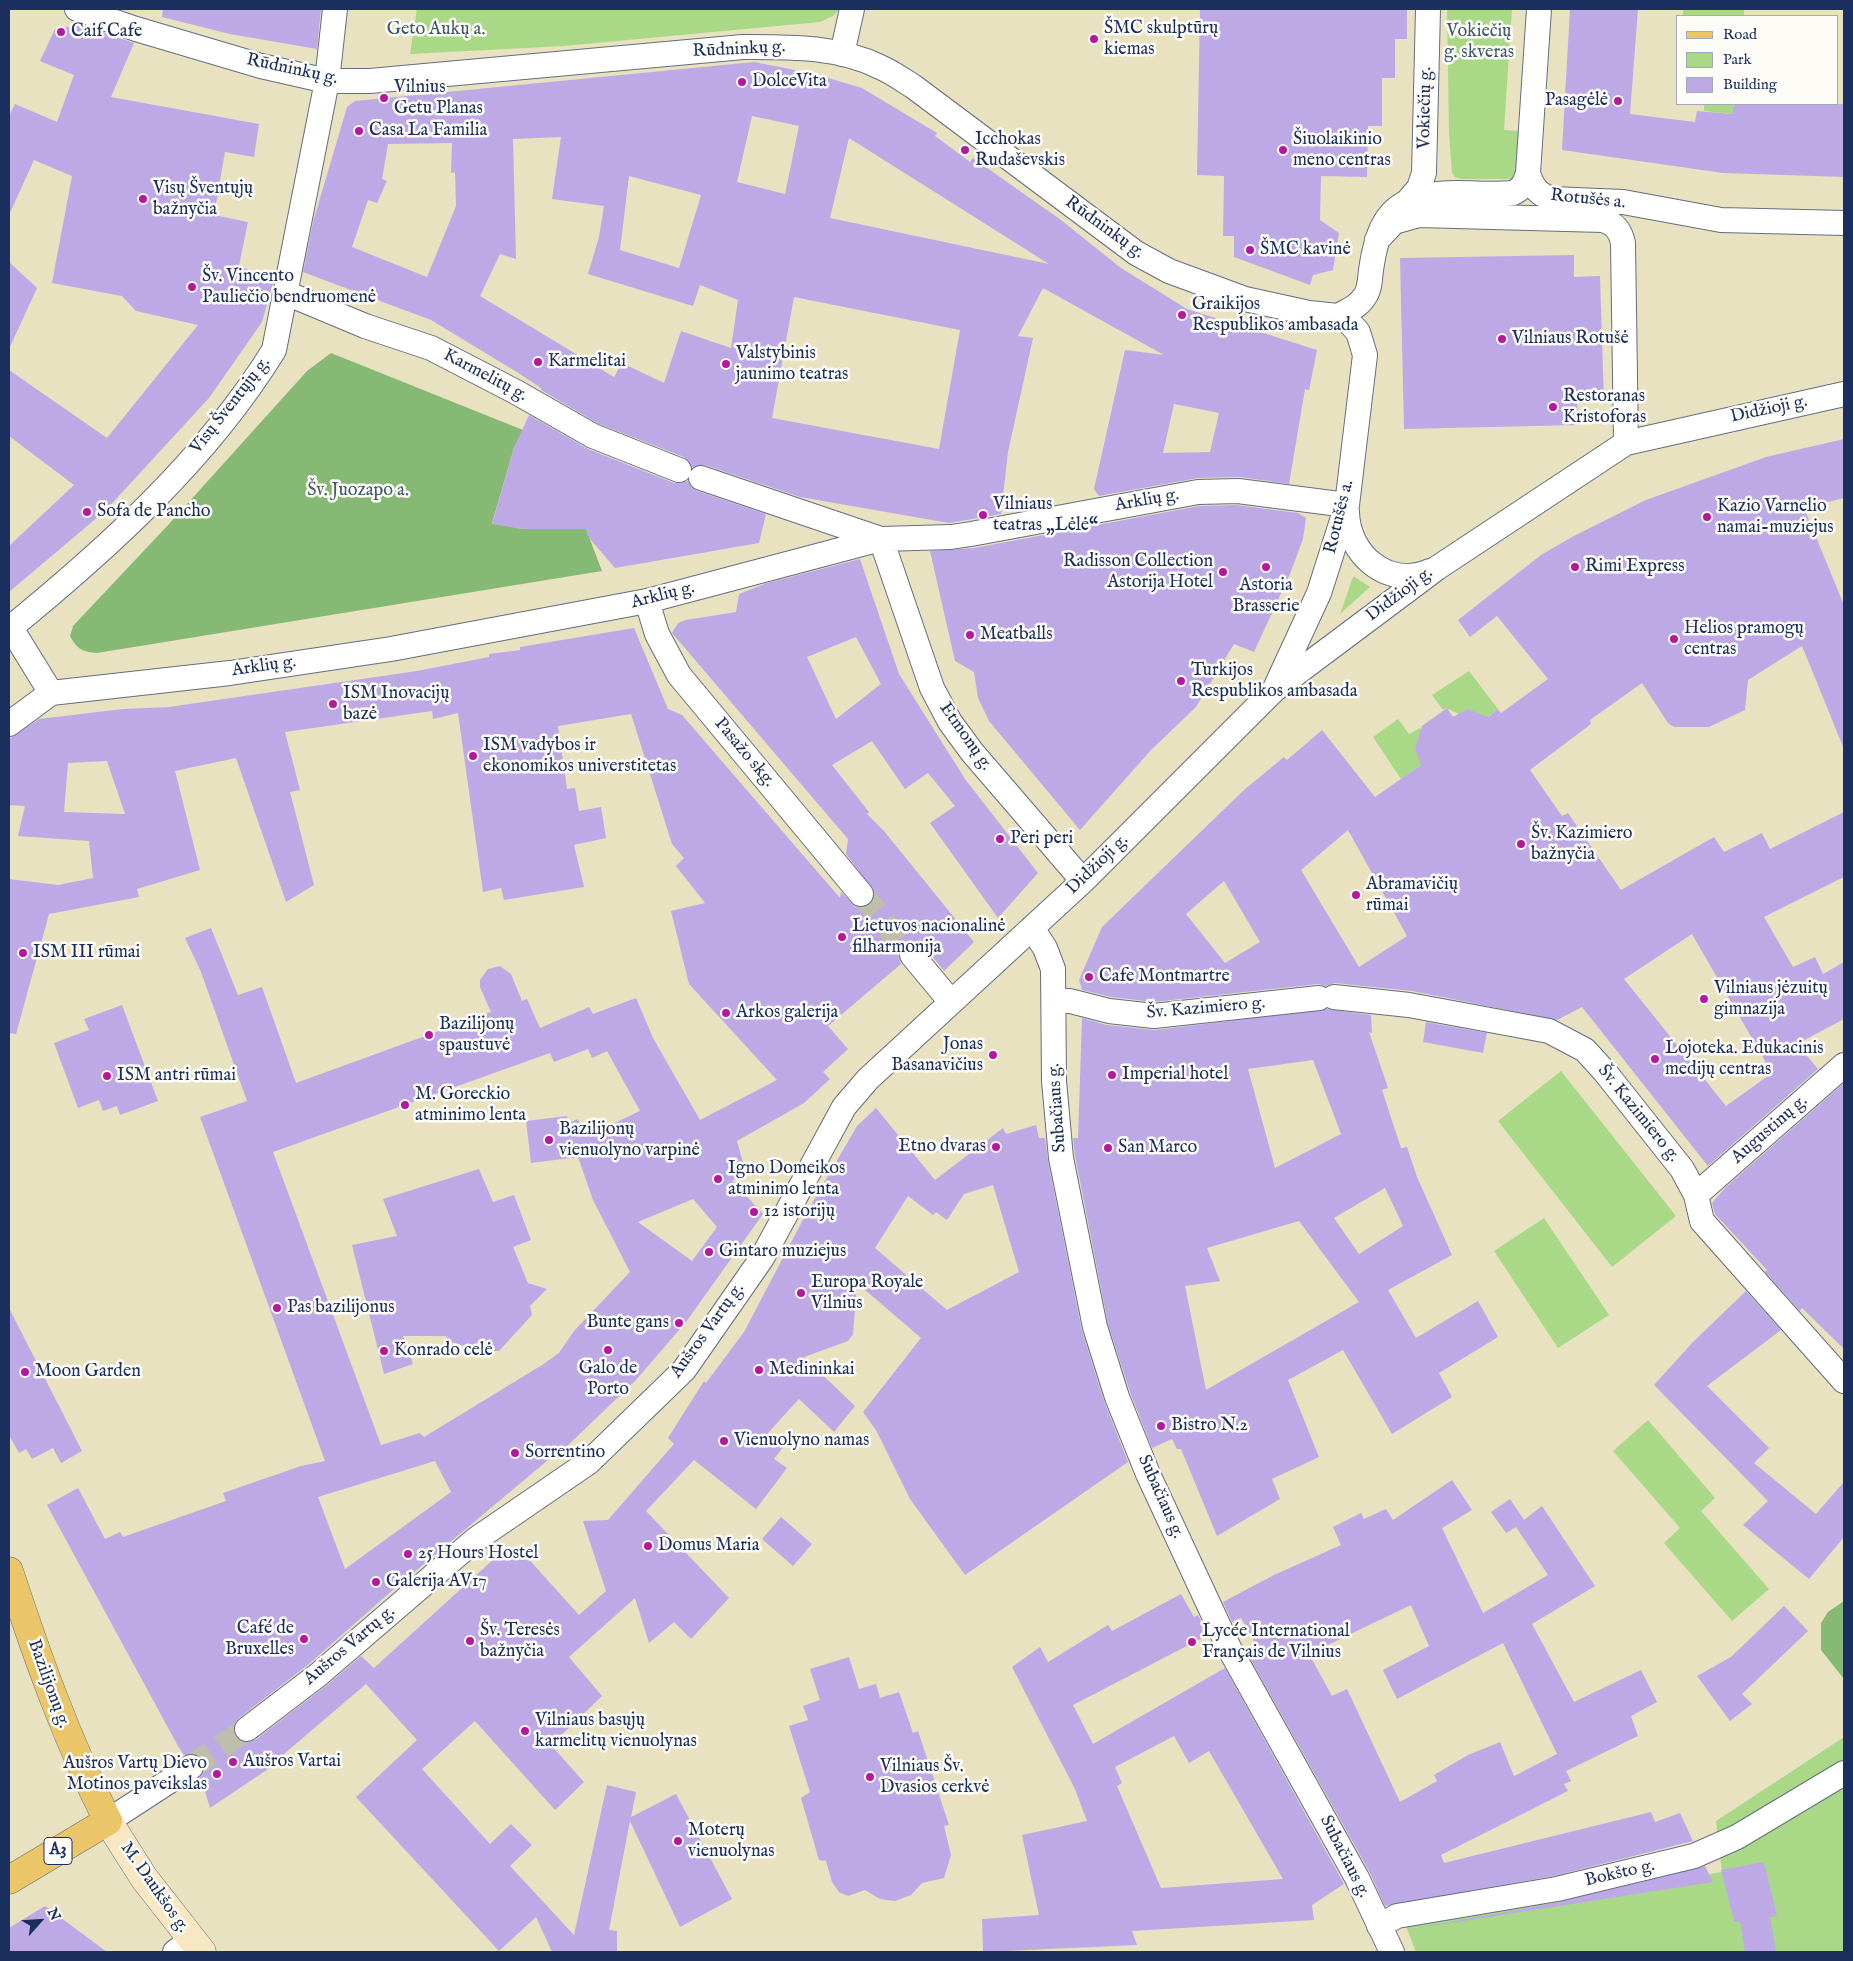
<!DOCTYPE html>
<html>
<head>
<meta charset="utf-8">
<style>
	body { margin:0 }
	#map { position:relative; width:1853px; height:1961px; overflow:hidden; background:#e8e2c0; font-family:"IM FELL English",serif }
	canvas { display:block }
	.frame { position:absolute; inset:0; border:10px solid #1b2f5e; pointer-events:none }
	.legend { position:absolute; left:1676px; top:15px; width:162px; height:90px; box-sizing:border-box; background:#fdfcf7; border:1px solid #a3aaba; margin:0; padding:6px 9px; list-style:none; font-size:15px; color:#1b2f5e }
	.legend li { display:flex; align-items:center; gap:10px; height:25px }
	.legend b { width:25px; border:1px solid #a3aaba }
	.north { position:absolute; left:15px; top:1896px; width:50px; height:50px; -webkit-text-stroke:4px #fdfcf7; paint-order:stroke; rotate:64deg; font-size:14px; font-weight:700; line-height:20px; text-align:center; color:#1b2f5e }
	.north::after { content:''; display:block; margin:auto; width:18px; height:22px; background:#1b2f5e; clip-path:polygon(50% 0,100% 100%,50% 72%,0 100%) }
</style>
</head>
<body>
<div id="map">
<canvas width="1853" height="1961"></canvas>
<div class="frame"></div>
<ul class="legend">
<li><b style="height:6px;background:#eac669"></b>Road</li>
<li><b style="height:14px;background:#a9d987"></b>Park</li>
<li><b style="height:14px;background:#bda9e6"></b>Building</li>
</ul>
<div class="north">N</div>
</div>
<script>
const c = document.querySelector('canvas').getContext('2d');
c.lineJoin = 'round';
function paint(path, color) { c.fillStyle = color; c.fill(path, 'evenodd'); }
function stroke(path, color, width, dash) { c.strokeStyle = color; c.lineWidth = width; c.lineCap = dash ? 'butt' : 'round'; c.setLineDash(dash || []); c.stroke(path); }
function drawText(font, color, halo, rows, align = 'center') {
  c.font = font + ' "IM FELL English",serif'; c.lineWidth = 5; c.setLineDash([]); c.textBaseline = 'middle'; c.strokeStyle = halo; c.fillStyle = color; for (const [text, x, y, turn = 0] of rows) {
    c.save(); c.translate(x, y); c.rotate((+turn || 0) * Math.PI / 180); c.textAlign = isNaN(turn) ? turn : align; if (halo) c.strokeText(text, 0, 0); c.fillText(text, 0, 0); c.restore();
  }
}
const green = new Path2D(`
	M417,9h423l-7,7 -13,6 -256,24 -154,8z
	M1447,9h65l-8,121 20,1 -7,44 -5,4h-51l-6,-2 -3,-4 -3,-39z
	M1683,9h61v7h-61z
	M1704,104h30l-2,10 -28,-3z
	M1353,576l17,11 -30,27 13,-37z
	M1469,671l29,38 -20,15 -11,-15 -8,5 -13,-6 -3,2 -11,-15z
	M1398,719l11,15 11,-6c6,9 -2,13 -5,21l10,13 -24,17 -28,-42z
	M1561,1071l115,145 -64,51 -114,-146z
	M1544,1218l65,97 -51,33 -64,-97z
	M1648,1420l67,78 -14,13 68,78 -37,32 -68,-78 16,-15 -67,-77z
	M1844,1737v215h-428l-11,-28 317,-52 -6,-51z`);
const forest = new Path2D(`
	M331,353l192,77 -9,18 -22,75 31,6h63l16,42 -505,82c-15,-1 -20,-4 -27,-17l3,-10 96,-102 138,-153z
	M1844,1601v78l-23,-29v-27l7,-11z`);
const building = new Path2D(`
	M163,9h158l-4,40 -87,-15 -68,-17z
	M1200,9h207v30h-12v39h-13v48h-14l-1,51 -46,-1 -1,44 19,13 -6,37 -20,5 -3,10 -76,-28v-21h-11l1,-60 -27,-1z
	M1570,9h68l-8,105 65,8 2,-11 35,3 2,-10h110v73l-121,-4 -161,-23z
	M82,25l52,18 -23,54 148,27 -5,33 -29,-5 -11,63 34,7 -9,44 35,13 -12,43 -53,76 -104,113 -96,81v-46l65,-61 -65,-49v-66l98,68 91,-113 -62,-14 -14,-15 -70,-13 20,-107 -38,-16 -25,55v-99l6,-12 42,18 17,-47 -34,-14 15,-32z
	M754,62l57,11 51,15 75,45 -2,3 35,26 3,-4 88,62 60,48 66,41 130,41 -8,40 -4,-1 -16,95 -49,-7 -42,1 -99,18 -5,-7 31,-139 39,5 -121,-67 -25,48 15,2 -25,114 -7,62 -52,9 -149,-26 -95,-32 -13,2 -8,-10 -85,-33 -58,-34v-2l-21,-14 -89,-54 -128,-48 10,-50 34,-115 8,-6zM752,116l47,10 -14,68 -48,-12zM561,137l-9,62 52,7 -5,31 -11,37 105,32 7,-21 38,15 -7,48 -50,-17 -17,52 -42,-20 -8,14 -134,-81 20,-42 16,5 -3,-120zM849,138l200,126 -219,-46zM452,143l-1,30 4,-1 1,34 -29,71 -75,-30 16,-47 9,3 10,-22 -5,-2 6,-35zM629,176l72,19 -22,73 -59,-18zM794,297l166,33 -21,119 -167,-31zM1174,404l45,9 -9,39 -47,1z
	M1574,255v22l26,-1 4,125h-27l1,24 -174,4 -4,-171z
	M9,262l28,26 -28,61z
	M529,415l59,34 86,34h7l7,-2 3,6 6,4 69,23 -7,29 -144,25 -25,-29 -4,-10h-63l-31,-5 22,-76z
	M1844,439v59l-40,10 40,97v144l-42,-103 -54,34 -3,30 -36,17h-35l-6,-4 -26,-40 -52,37 1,4 -61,46 32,46 6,-3 53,77 93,-53 10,15 38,-19 8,16 74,-37v65l-80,40 29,50 22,-10 8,17 21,-12v57l-47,25 21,25 -110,97 -126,-159 -25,13 -145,-29 -77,-8 -9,3 -8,-2 -164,18 -43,-5 -29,-7 -3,-10 23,-53 142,-137 40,-33 3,3 35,-30 53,67 46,-32 -6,-16 7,-23 25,-18 6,9 14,-8 21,8 10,-8 3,4 47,-34 -51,-63 -27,21 -12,-17 83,-65 31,-18 74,-37 120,-43zM1348,830l59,106 -48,31 -58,-97zM1224,881l36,61 -35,21 -39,-49zM1692,934l80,139 -46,33 -102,-127z
	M1237,505l61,8 8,5 -3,21 -13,35 -36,78 -20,-8 -38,63 -45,43 -71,80 -91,-109 -11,-23 -4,-26 -19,-11 -25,-110 44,-3 225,-42z
	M860,559l39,115 66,105 73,94 -40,45 -68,-95 25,-17 -27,-33 -23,16 -33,-48 -40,24 37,47 -2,2 17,17 90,111 -30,29 -21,-26 -13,-4 -7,4 -5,12 3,7 -73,62 20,23 -25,23 7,7 -26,24 -67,38 10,36 -15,3 31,34 -77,108 -51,59 -72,69 -8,7 -1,-2 -167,140 -78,69 -70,54 -5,6 -1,7 3,7 6,4 13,-2 71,-54 35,-30 13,12 133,-121 12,13 6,-5 54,60 27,-24 -23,-70 25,-1 66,-76 -6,-6 36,-57 2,2 38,-51 63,-120 50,-86 19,-18 59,72 68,-52 3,6 30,-9 3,13h6l3,23 34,170 22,70 24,61 -163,113 -55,-76 -34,-69 -13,-18 58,-74 -64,-55 -4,51 -5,7 -44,16 51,49 -21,26 -35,-33 -31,34 16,13 -10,13 13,9 -31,41 -62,-49 -48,51 83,87 -38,41 -17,-17 -25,21 -14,-45 -66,59 33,39 -51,49 33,37 -29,28 -80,-89 -53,48 68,75 21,-20 21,21 -22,21 64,69 33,-150 29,7 -5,25 45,-23 56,105 -52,28 -50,-106 -21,109 8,1v21h-65l-16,-35 -37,34 -143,-154 61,-57 -51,-56 -82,70 2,3 -76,51 -7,-23 -4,-7 4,-5v-13l-6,-5h-13l-6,-9 -131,-241 31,-17 27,51 15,-7 3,5 103,-36 -3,-8 78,-27 24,-5 -125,-344 47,-16 -46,-129 -16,-34 26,-10 27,67 24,-8 34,96 195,-71 -11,-25v-7l8,-11 12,-3 11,8 11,27 5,-2 13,29 49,-21 4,7 43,-16 17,40 47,82 77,-40 -88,-96 -18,-73 34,-8 -29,-37 8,-8 -12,-14 -41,-130 -73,12 9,63 8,-1 4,23 22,-4 5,31 -32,7 10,42 -80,13 -3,-12 -18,4 -25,-179 -25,6 -1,-8 -147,21 15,58 -10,2 24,93 -28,17 -50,-144 -61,13 25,99 -63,19 2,8 -90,17 -33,120 -7,-1v-154l49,6 35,-7 -4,-37 -71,-5 7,-30 -16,-1v-66l30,-20 84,-10 46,-2 248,-36 72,-14v-3l31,-4v-3l114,-19 34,81 14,6 158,183 1,-6 15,15h8l10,-8v-8l-28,-37 2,-15 -176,-206 6,-10 8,-3 50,-8 3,-18 28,-11zM856,637l25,47 -45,35 -29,-62zM107,761l18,53 -61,-2 4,-49zM588,1049l4,9 15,-7 33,60 -55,26 -7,-18 -10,4 -1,-7 -41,5 5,42 47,-6 15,43 37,72 -56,59 -15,22 -17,12 -118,72 -4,-4 -39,12 -108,-293 277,-99 4,9zM993,1185l26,87 -72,38 -72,-62 33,-52 25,19 3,-3 11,8 17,-26zM693,1199l24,28 -25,34 -54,-39zM435,1461l16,31 -106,77 -27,-72z
	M122,1005l36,96 -38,14 -3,-9 -14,5 -4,-11 -21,8 -24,-65 35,-13 -5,-11z
	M1327,1009l44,6 1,18 -3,-1 19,56 -6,2 19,58 6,-1 10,30 35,78 -64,35 28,48 62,-37 20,36 -59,36 13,24 -60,37 -49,-84 -55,30 31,77 -47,22 8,20 -63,37 -36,-87h-4l-5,-10 -20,9 -22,-56 -22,-68 -33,-168 -2,-18h5l4,-120 25,7 48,5zM1313,1060l28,74 -66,34 -27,-99zM1385,1188l18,38 -44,28 -25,-36zM1299,1221l60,81 -153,88 -21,-104 35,-5 -13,-33z
	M1426,1022l61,11 -4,20 -60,-11z
	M1844,1083v266l-42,-41 -2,3 -35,-39 2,-2 -52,-56 -3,-11 14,-16z
	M479,1169l14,33 21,-7 17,45 -18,7 15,36 19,6 -17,17 2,9 -33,36h-18l-30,-9 -5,-6h-43l10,28 -29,10 -32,-129 45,-9 -14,-37z
	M1746,1291l35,39 -74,56 62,62 -15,15 62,51 28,-32v55l-35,42 -66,-54 25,-24 -114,-116 39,-43z
	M9,1308l73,143 -21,12 -8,-15 -21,11 -6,-10 -7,4 -10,-18z
	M1452,1480l20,30 -30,18 41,85 65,-38 -32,-48 -10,6 -15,-21 19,-13 14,21 18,-14 53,80 -63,38 42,78 67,-32 16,32 -26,14 7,20 -72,35 5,10 -7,3 4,7 -127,64 3,8 207,-51 4,10 25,-9 13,28 -139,35 -169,30 -16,-35 -121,-216 10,-6 -17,-31 -9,4 -9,-20 51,-27 67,-30 -8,-18 28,-14 3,6 22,-10 7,11zM1411,1605l18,41 -46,24 14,29 106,-56 54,111 -43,22 -14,-34 -32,13 -34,20 3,6 -37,21 -53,-113 -15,7 -23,-42z
	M781,1517l31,27 -19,22 -31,-27z
	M1181,1594l13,23 4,-2 10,20 -135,70 20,39 132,-76 119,216 -32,21 2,15 -182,11 5,14 -154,7 -1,-33 57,-4 -17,-80 65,-14 -12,-32 -63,-122 28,-20 8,15 60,-37 4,6zM1174,1736l15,27 20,-12 74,128 -122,9 -44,-102 5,-3 -7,-16z
	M1784,1606l24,25 -66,63 10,10 -22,17 -33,-45 34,-19z
	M849,1657l10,32 17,-5 4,14 19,-6 14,41 5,-2 31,94 -5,1 7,29 -7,23 -22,5 -11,12 -16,6 -15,-2 -15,-9 -17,6 -9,-4 -7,-10 -6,-21 -7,-1 -18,-62 9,-6 -21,-66 19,-6 -5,-14 17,-6 -10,-31z
	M1764,1862l13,54 -7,1 6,35h-31l-5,-30 -6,-1 -13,-51z
	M1705,1866l8,16 -307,48 154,-28z
	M45,1906l62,46h-98v-24z`);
const streetTunnel = new Path2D(`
	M861,894l51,61
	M191,1767l56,-38`);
const street = new Path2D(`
	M77,9l59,20 125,37 66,15h43l373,-34c46,0 95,-1 137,20 12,5 23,13 34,20l222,166 33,18 76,28 64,14 29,3 8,3 12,13 7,23 -18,150 -28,88 -42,91
	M842,54l10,-45
	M1528,173c4,14 11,22 24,26l71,3 98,18 123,3
	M1407,202l12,-14 5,-15 4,-164
	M1377,240l17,-18 25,-7 184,5c12,4 17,10 20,23l3,200
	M286,293l79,33 66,22 85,44 77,44 86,34
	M1338,316c11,-6 21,-10 27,-20 5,-7 5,-18 6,-26 5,-34 13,-64 50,-73 29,-8 63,-1 92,-4 9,-4 12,-10 15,-20l11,-164
	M701,478l180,61
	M1347,512c1,43 41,77 83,59
	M881,539l51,149 18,34 22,30 111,129
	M647,601l10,33 22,41 182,219
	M11,628l40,65
	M9,629c98,-80 198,-170 265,-279l53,-269 8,-72
	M51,693l179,-20 161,-24 256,-48 234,-62 70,-2 20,-3 227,-42 40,-1 109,14
	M9,724l42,-31
	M1032,928l13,20 8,21 1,112 7,77 34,169 22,70 31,77 81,174 128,230 35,74
	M912,955l39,47
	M1334,997l75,8 140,26 36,19 20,22 77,97 14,26 6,26 142,160
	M1054,1001h16l39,10 45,5 165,-18
	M1696,1195l148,-130
	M247,1729l71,-54 157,-135 114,-78 95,-92 78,-112 82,-151 24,-28 215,-198 191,-191 163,-122 189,-125 218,-49
	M108,1821l83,-54
	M1379,1926l18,-10 160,-27 137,-33 43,-19 107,-64
	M175,1952l16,-12`);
const secondary = new Path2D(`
	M108,1821l36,57 58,74`);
const primary = new Path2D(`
	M9,1571c29,88 57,167 99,250l-99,59`);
const markers = [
	[61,32,5,"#b5179e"],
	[1094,39,5,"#b5179e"],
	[742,82,5,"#b5179e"],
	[384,98,5,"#b5179e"],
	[1618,101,5,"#b5179e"],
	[359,131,5,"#b5179e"],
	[965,150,5,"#b5179e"],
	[1283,150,5,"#b5179e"],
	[143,199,5,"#b5179e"],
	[1250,250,5,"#b5179e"],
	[192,287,5,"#b5179e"],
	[1182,315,5,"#b5179e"],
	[1502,339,5,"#b5179e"],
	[538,362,5,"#b5179e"],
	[726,364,5,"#b5179e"],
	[1553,407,5,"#b5179e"],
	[87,512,5,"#b5179e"],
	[983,515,5,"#b5179e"],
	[1707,517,5,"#b5179e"],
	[1266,567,5,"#b5179e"],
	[1575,567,5,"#b5179e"],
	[1223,572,5,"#b5179e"],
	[970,635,5,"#b5179e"],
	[1674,639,5,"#b5179e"],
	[1181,681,5,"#b5179e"],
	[333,704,5,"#b5179e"],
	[473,756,5,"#b5179e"],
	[1000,839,5,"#b5179e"],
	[1521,844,5,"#b5179e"],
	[1356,895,5,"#b5179e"],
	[842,937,5,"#b5179e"],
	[23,953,5,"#b5179e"],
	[1089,977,5,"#b5179e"],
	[1704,999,5,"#b5179e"],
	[726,1013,5,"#b5179e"],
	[429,1035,5,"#b5179e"],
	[993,1055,5,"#b5179e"],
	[1655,1059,5,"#b5179e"],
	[1112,1075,5,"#b5179e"],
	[107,1076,5,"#b5179e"],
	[405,1105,5,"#b5179e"],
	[549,1140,5,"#b5179e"],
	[996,1147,5,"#b5179e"],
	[1108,1148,5,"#b5179e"],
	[718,1179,5,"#b5179e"],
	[754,1212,5,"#b5179e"],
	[709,1252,5,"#b5179e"],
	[801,1293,5,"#b5179e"],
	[277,1308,5,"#b5179e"],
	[679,1323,5,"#b5179e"],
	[608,1350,5,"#b5179e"],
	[384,1351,5,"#b5179e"],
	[759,1370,5,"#b5179e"],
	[25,1372,5,"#b5179e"],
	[1161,1426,5,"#b5179e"],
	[724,1441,5,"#b5179e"],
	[515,1453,5,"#b5179e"],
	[648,1546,5,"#b5179e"],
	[408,1554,5,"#b5179e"],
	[376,1582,5,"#b5179e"],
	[304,1639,5,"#b5179e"],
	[470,1641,5,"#b5179e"],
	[1192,1642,5,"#b5179e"],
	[525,1731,5,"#b5179e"],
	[233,1762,5,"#b5179e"],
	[217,1774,5,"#b5179e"],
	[870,1777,5,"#b5179e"],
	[678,1841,5,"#b5179e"]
];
const shields = [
	[58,1851,28]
];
const shieldNames = [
	["A3",58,1851]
];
const poiNames = [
	["ŠMC skulptūrų",1104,29],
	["kiemas",1104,50],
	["Caif Cafe",71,32],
	["DolceVita",752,82],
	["Vilnius",394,88],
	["Getu Planas",394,109],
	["Pasagėlė",1608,101,"right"],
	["Casa La Familia",369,131],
	["Icchokas",975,140],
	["Rudaševskis",975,161],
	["Šiuolaikinio",1293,140],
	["meno centras",1293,161],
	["Visų Šventųjų",153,189],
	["bažnyčia",153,210],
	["ŠMC kavinė",1260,250],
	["Šv. Vincento",202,277],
	["Pauliečio bendruomenė",202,298],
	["Graikijos",1192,305],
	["Respublikos ambasada",1192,326],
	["Vilniaus Rotušė",1512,339],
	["Valstybinis",736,354],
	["jaunimo teatras",736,375],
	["Karmelitai",548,362],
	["Restoranas",1563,397],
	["Kristoforas",1563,418],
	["Vilniaus",993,505],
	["teatras „Lėlė“",993,526],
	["Kazio Varnelio",1717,507],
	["namai-muziejus",1717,528],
	["Sofa de Pancho",97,512],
	["Radisson Collection",1213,562,"right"],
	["Astorija Hotel",1213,583,"right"],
	["Rimi Express",1585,567],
	["Astoria",1266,586,"center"],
	["Brasserie",1266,607,"center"],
	["Helios pramogų",1684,629],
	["centras",1684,650],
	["Meatballs",980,635],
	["Turkijos",1191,671],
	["Respublikos ambasada",1191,692],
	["ISM Inovacijų",343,694],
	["bazė",343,715],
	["ISM vadybos ir",483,746],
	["ekonomikos universtitetas",483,767],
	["Šv. Kazimiero",1531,834],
	["bažnyčia",1531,855],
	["Peri peri",1010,839],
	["Abramavičių",1366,885],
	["rūmai",1366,906],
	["Lietuvos nacionalinė",852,927],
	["filharmonija",852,948],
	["ISM III rūmai",33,953],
	["Cafe Montmartre",1099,977],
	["Vilniaus jėzuitų",1714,989],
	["gimnazija",1714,1010],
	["Arkos galerija",736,1013],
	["Bazilijonų",439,1025],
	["spaustuvė",439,1046],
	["Jonas",983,1045,"right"],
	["Basanavičius",983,1066,"right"],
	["Lojoteka. Edukacinis",1665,1049],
	["medijų centras",1665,1070],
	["Imperial hotel",1122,1075],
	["ISM antri rūmai",117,1076],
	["M. Goreckio",415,1095],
	["atminimo lenta",415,1116],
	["Bazilijonų",559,1130],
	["vienuolyno varpinė",559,1151],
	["Etno dvaras",986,1147,"right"],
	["San Marco",1118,1148],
	["Igno Domeikos",728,1169],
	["atminimo lenta",728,1190],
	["12 istorijų",764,1212],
	["Gintaro muziejus",719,1252],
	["Europa Royale",811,1283],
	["Vilnius",811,1304],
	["Pas bazilijonus",287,1308],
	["Bunte gans",669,1323,"right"],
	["Konrado celė",394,1351],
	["Galo de",608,1369,"center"],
	["Porto",608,1390,"center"],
	["Medininkai",769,1370],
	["Moon Garden",35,1372],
	["Bistro N.2",1171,1426],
	["Vienuolyno namas",734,1441],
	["Sorrentino",525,1453],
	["Domus Maria",658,1546],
	["25 Hours Hostel",418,1554],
	["Galerija AV17",386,1582],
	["Café de",294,1629,"right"],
	["Bruxelles",294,1650,"right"],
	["Šv. Teresės",480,1631],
	["bažnyčia",480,1652],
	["Lycée International",1202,1632],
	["Français de Vilnius",1202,1653],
	["Vilniaus basųjų",535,1721],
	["karmelitų vienuolynas",535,1742],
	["Aušros Vartai",243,1762],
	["Aušros Vartų Dievo",207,1764,"right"],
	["Motinos paveikslas",207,1785,"right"],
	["Vilniaus Šv.",880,1767],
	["Dvasios cerkvė",880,1788],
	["Moterų",688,1831],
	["vienuolynas",688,1852]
];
const parkNames = [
	["Geto Aukų a.",436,30],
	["Vokiečių",1479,32],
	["g. skveras",1479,53],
	["Šv. Juozapo a.",358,491]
];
const streetNames = [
	["Rūdninkų g.",739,50,-3],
	["Rūdninkų g.",292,70,12],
	["Vokiečių g.",1426,108,-89],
	["Rotušės a.",1588,200,6],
	["Rūdninkų g.",1104,228,36],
	["Karmelitų g.",485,376,28],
	["Visų Šventųjų g.",231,406,-52],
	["Didžioji g.",1769,410,-12],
	["Arklių g.",1147,501,-10],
	["Rotušės a.",1340,517,-76],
	["Didžioji g.",1400,595,-37],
	["Arklių g.",663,596,-14],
	["Arklių g.",264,667,-8],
	["Etmonų g.",965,737,55],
	["Pasažo skg.",744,753,50],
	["Didžioji g.",1098,865,-44],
	["Šv. Kazimiero g.",1206,1009,-5],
	["Subačiaus g.",1058,1108,-94],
	["Šv. Kazimiero g.",1638,1114,51],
	["Augustinų g.",1770,1130,-41],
	["Aušros Vartų g.",708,1331,-54],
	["Subačiaus g.",1160,1497,66],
	["Aušros Vartų g.",350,1646,-40],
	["Bazilijonų g.",48,1684,70],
	["Subačiaus g.",1344,1857,63],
	["Bokšto g.",1620,1874,-13],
	["M. Daukšos g.",154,1888,55]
];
paint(green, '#a9d987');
paint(forest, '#86b974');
paint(building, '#bda9e6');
stroke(streetTunnel, '#bfbeac', 24, [24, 12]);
stroke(street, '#636e80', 26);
stroke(secondary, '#636e80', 29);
stroke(primary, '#636e80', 29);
stroke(street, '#fff', 24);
stroke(secondary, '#f7e8c3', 28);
stroke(primary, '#eac669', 28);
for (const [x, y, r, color] of markers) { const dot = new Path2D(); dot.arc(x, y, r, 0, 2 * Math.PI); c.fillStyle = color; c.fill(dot); stroke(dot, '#fdfcf7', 2); }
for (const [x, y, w] of shields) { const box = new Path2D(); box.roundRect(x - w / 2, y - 13.5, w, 27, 4); c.fillStyle = '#fdfcf7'; c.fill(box); stroke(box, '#1b2f5e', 1); }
drawText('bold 16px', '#1b2f5e', null, shieldNames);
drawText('18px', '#1b2f5e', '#fdfcf7', poiNames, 'left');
drawText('18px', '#3e5a68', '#fdfcf7', parkNames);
drawText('18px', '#1b2f5e', '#fdfcf7', streetNames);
</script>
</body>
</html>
